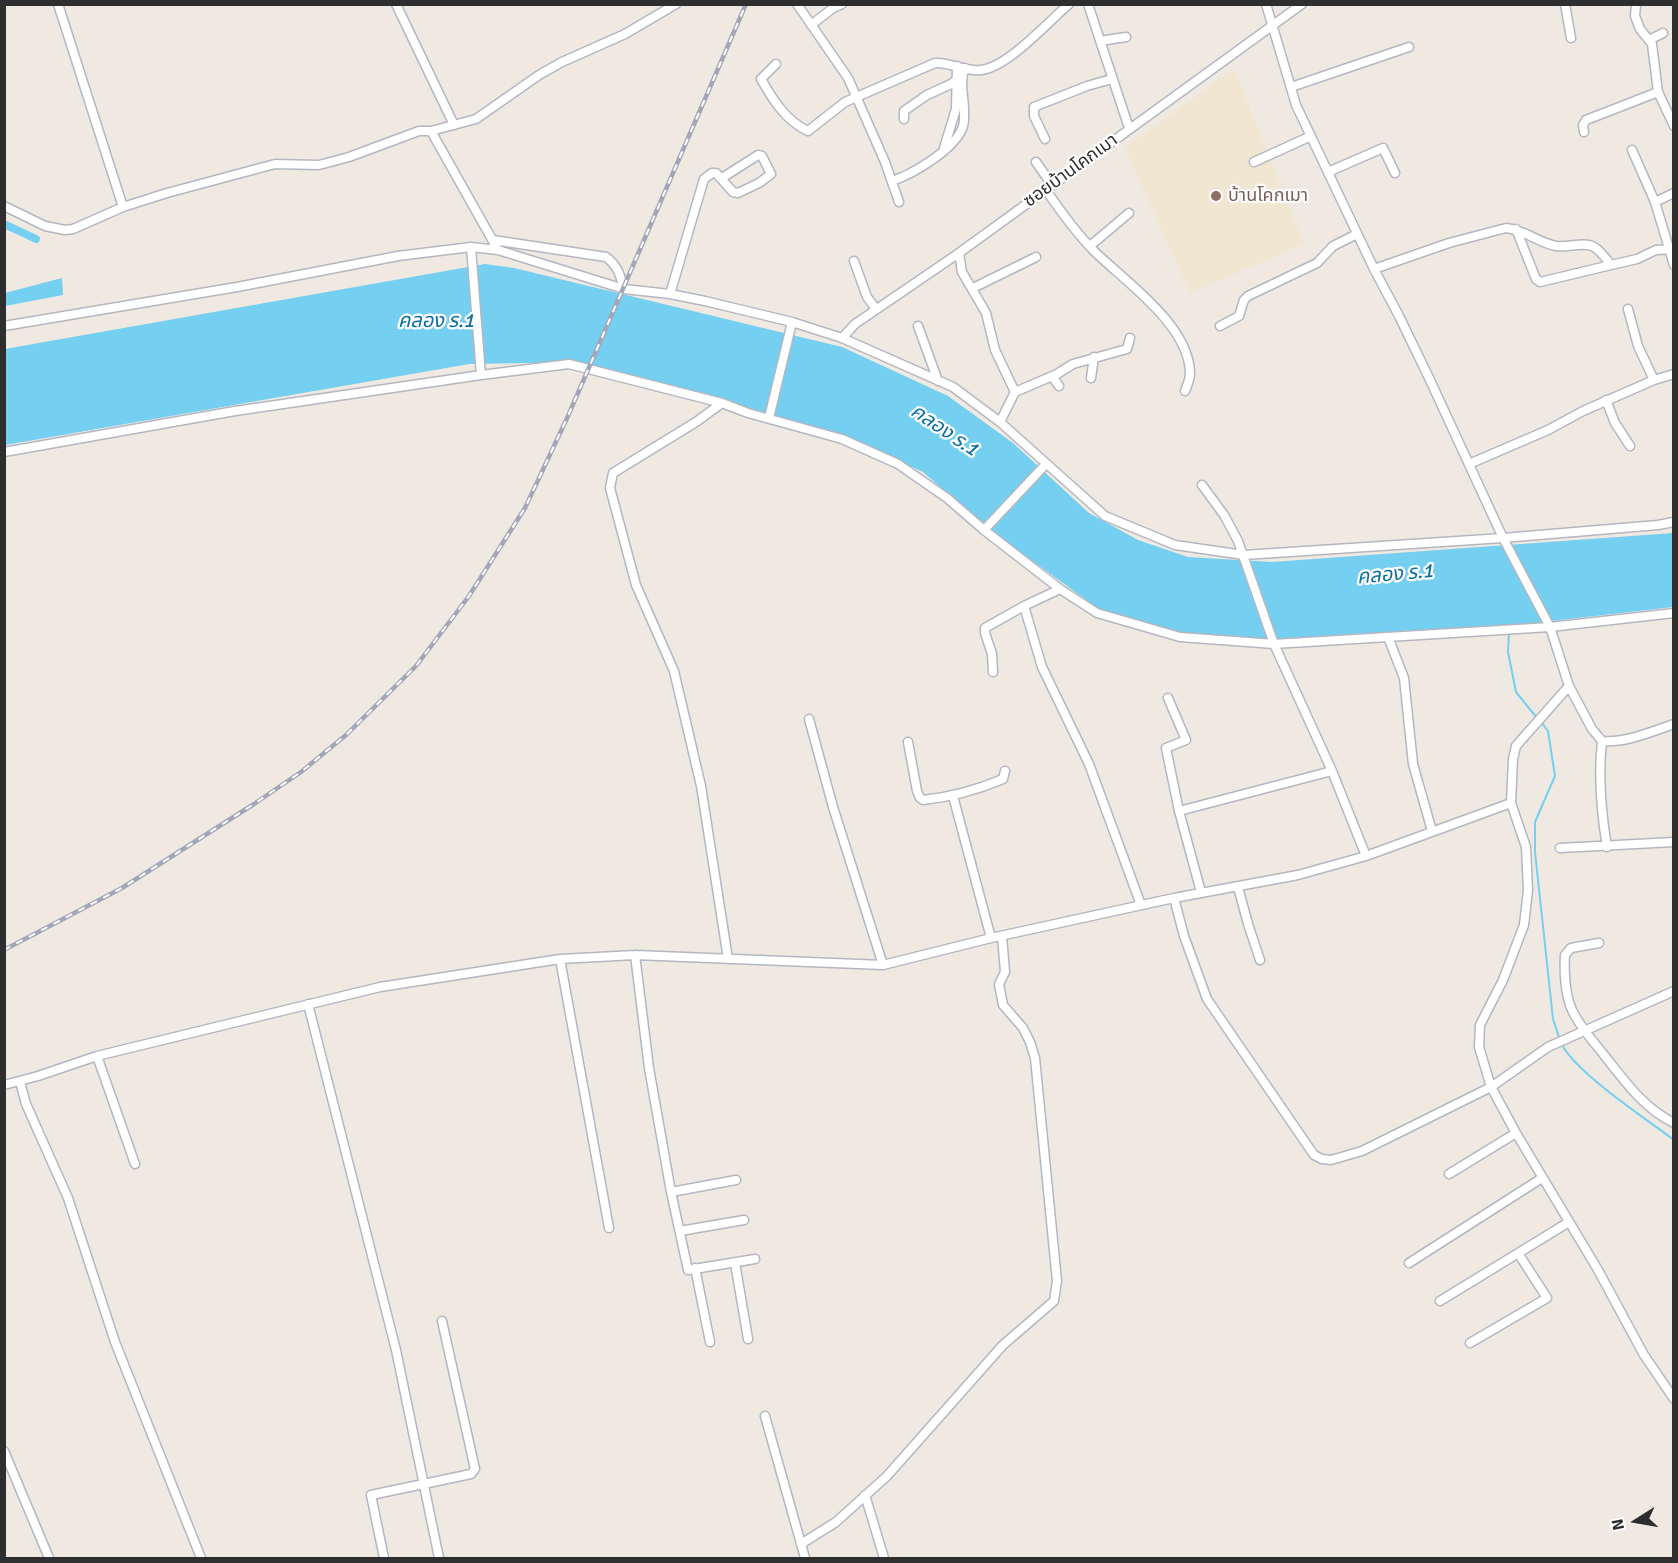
<!DOCTYPE html>
<html>
<head>
<meta charset="utf-8">
<style>
	body { margin:0 }
	#map { position:relative; width:1678px; height:1563px; overflow:hidden; background:#efe9e1; font-family:Signika,sans-serif }
	canvas { display:block }
	.frame { position:absolute; inset:0; border:6px solid #2e2e2e; pointer-events:none }
	.north { position:absolute; left:1606px; top:1491px; width:60px; height:60px; -webkit-text-stroke:4px #fff; paint-order:stroke; rotate:259deg; font-size:16px; font-weight:700; line-height:24px; text-align:center; color:#2e2e2e }
	.north::after { content:''; display:block; margin:auto; width:21px; height:27px; background:#2e2e2e; clip-path:polygon(50% 0,100% 100%,50% 72%,0 100%) }
</style>
</head>
<body>
<div id="map">
<canvas width="1678" height="1563"></canvas>
<div class="frame"></div>
<div class="north">N</div>
</div>
<script>
const c = document.querySelector('canvas').getContext('2d');
c.lineJoin = 'round';
function paint(path, color) { c.fillStyle = color; c.fill(path, 'evenodd'); }
function stroke(path, color, width, dash) { c.strokeStyle = color; c.lineWidth = width; c.lineCap = dash ? 'butt' : 'round'; c.setLineDash(dash || []); c.stroke(path); }
function drawText(font, color, halo, rows, align = 'center') {
  c.font = font + ' Signika,"Noto Sans Thai",sans-serif'; c.lineWidth = 4.5; c.setLineDash([]); c.textBaseline = 'middle'; c.strokeStyle = halo; c.fillStyle = color; for (const [text, x, y, turn = 0] of rows) {
    c.save(); c.translate(x, y); c.rotate((+turn || 0) * Math.PI / 180); c.textAlign = isNaN(turn) ? turn : align; if (halo) c.strokeText(text, 0, 0); c.fillText(text, 0, 0); c.restore();
  }
}
const education = new Path2D(`
	M1234,68l70,176 -114,49 -65,-145z`);
const water = new Path2D(`
	M485,264l29,4 328,79 106,49 65,47 76,70 49,27 50,17 84,5 401,-29v74l-164,19 -229,14 -101,-7 -80,-24 -108,-78 -68,-59 -89,-40 -260,-65 -45,-4 -60,1 -464,81v-96z
	M62,278l1,17 -58,11v-13z`);
const stream = new Path2D(`
	M1509,632l-1,20 8,40 21,26
	M1541,722l7,9 7,45 -20,46v30l18,167 7,21
	M1562,1045c17,30 83,73 112,95`);
const canal = new Path2D(`
	M4,224l32,15`);
const minor = new Path2D(`
	M58,4l65,203
	M396,4l58,121
	M797,4l51,74 37,84 14,40
	M1088,4l41,124
	M1565,4l6,34
	M1636,5l-1,11 5,13 12,15 6,48 16,34
	M811,25l22,-17 9,-4
	M1649,40l14,-7
	M1100,41l26,-4
	M776,64l-15,15c12,21 25,42 47,52l37,-29 90,-39c16,-1 30,9 46,7 27,-3 67,-48 88,-66
	M1291,87l118,-40
	M904,119v-8l23,-16 24,-11 5,-4
	M431,131l45,-12 63,-44 23,-13 63,-28 51,-30
	M1584,132l-1,-7 3,-5 72,-28
	M1045,139l-11,-23v-9l53,-21 25,-7
	M944,148l12,-39 1,-43
	M1632,150l23,52 19,63
	M1036,162l16,23
	M1254,162l57,-26
	M1328,172l55,-24 12,25
	M892,181c21,-7 61,-31 70,-52 3,-6 2,-13 2,-19 0,-14 -5,-29 1,-42
	M1046,190c15,22 30,43 49,62 31,30 95,74 95,122 0,5 -3,12 -5,17
	M1655,202l19,-9
	M4,206l41,20 20,4 8,-1 50,-22 44,-14 108,-29 44,1 30,-8 70,-26h12l67,119
	M1516,229l20,50 4,3 71,-17
	M493,240l113,17c12,9 14,18 18,32
	M1090,246l39,-33
	M471,247l10,128
	M959,253l3,19 24,41 9,37 20,42 -15,30
	M854,261l13,36 9,12
	M1374,269l75,-26 57,-15c19,2 33,15 50,18 11,2 29,-5 38,1 7,4 12,12 17,18l26,-6 19,-9 18,-1
	M973,288l63,-31
	M670,294l34,-115 8,-6h4l17,19 5,1 21,-10 12,-9 -9,-18 -4,-1 -36,23
	M1628,309l10,37 16,34
	M4,326l233,-39 161,-31 73,-9 27,3 126,39 46,5 35,7 87,21 50,16 111,49 47,35 105,94 70,29 69,10 259,-17 155,-13 16,-3
	M918,326l20,55
	M1220,326l19,-10 5,-16 4,-4 69,-33 16,-17 24,-12
	M842,338l13,-14 104,-71 343,-249
	M1052,376l7,10
	M1091,378l3,-21
	M1015,392l42,-18 16,-10 54,-15 3,-11
	M1606,400l9,23 15,23
	M769,418l23,-96
	M4,452l231,-41 246,-36 88,-11 153,39
	M1469,464l79,-34 35,-19 71,-31 20,-6
	M1202,485l22,30 14,26 36,103 58,127 34,85
	M984,530l62,-66
	M1060,589l-36,17 18,61 47,97 52,141
	M1388,637l16,41 9,86 19,67
	M993,672l-1,-18 -7,-21v-5l39,-22
	M1569,686l23,43 10,12c24,2 48,-9 72,-17
	M1168,698l18,42 -20,8 13,63 22,81
	M809,719l24,88 50,158
	M1602,741c-4,35 -1,70 5,106
	M908,742l9,49 3,7 3,2c28,-3 54,-10 80,-21l2,-8
	M953,796l38,142
	M1511,803l15,44 2,43 -4,35 -21,55 -23,45 -1,22 12,40 25,46 82,137 46,85 30,44
	M1179,811l153,-40
	M1560,848l114,-6
	M1238,887l10,37 12,36
	M1174,898l10,38 23,63 107,156 8,4 9,1 31,-9 129,-64 57,-40 126,-56
	M1599,943l-28,5 -6,7c-1,16 0,40 7,55 8,17 21,31 32,45 21,26 39,53 70,68
	M635,955l14,113 22,124 17,78 67,-11
	M560,959l49,269
	M728,959l-27,-173 -27,-115 -38,-86 -26,-97 3,-15 83,-51 26,-19 26,10 94,26 56,25 49,34 37,32 76,59 37,24 83,24 94,7 276,-17 124,-14
	M308,1004l88,346 43,208
	M97,1056l38,108
	M20,1082l6,22 42,94 47,144 86,216
	M4,1085l34,-9 59,-20 283,-69 180,-28 75,-4 248,10 108,-27 183,-40 124,-23 68,-19 145,-53 2,-44 3,-13 53,-60 -19,-59 -47,-89 -73,-158 -31,-64 -25,-47 -78,-164 -30,-101
	M1449,1174l67,-41
	M671,1192l65,-12
	M680,1231l64,-11
	M735,1263l13,76
	M1409,1263l133,-85
	M695,1268l15,74
	M1440,1301l129,-79
	M1470,1343l77,-45 -29,-45
	M765,1416l40,142
	M4,1451l45,107
	M865,1495l19,63
	M801,1544l35,-22 51,-46 116,-131 51,-44 3,-20 -22,-223 -5,-16 -7,-14 -20,-23 -4,-21 6,-12 -3,-36
	M384,1558l-13,-63 100,-21 4,-5 -33,-148`);
const rail = new Path2D(`
	M4,950l118,-62 132,-84 47,-32 45,-37 70,-69 53,-70 56,-88 43,-92 178,-412`);
const markers = [
	[1216,196,6,"#8d6e63"]
];
const streetNames = [
	["ซอยบ้านโคกเมา",1071,171,-36]
];
const educationNames = [
	["บ้านโคกเมา",1228,196]
];
const waterNames = [
	["คลอง ร.1",436,322],
	["คลอง ร.1",944,431,34],
	["คลอง ร.1",1395,575,-5]
];
paint(education, '#f0e6d1');
paint(water, '#75cff0');
stroke(stream, '#75cff0', 2);
stroke(canal, '#75cff0', 8);
stroke(minor, '#b4b7c1', 11);
stroke(minor, '#fff', 8);
stroke(rail, '#a3a6b8', 4.5);
stroke(rail, '#fff', 2, [7]);
for (const [x, y, r, color] of markers) { const dot = new Path2D(); dot.arc(x, y, r, 0, 2 * Math.PI); c.fillStyle = color; c.fill(dot); stroke(dot, '#fff', 2); }
drawText('18px', '#2e2e2e', '#fff', streetNames);
drawText('18px', '#785e54', '#fff', educationNames, 'left');
drawText('italic 20px', '#0d6fa3', '#fff', waterNames);
</script>
</body>
</html>
